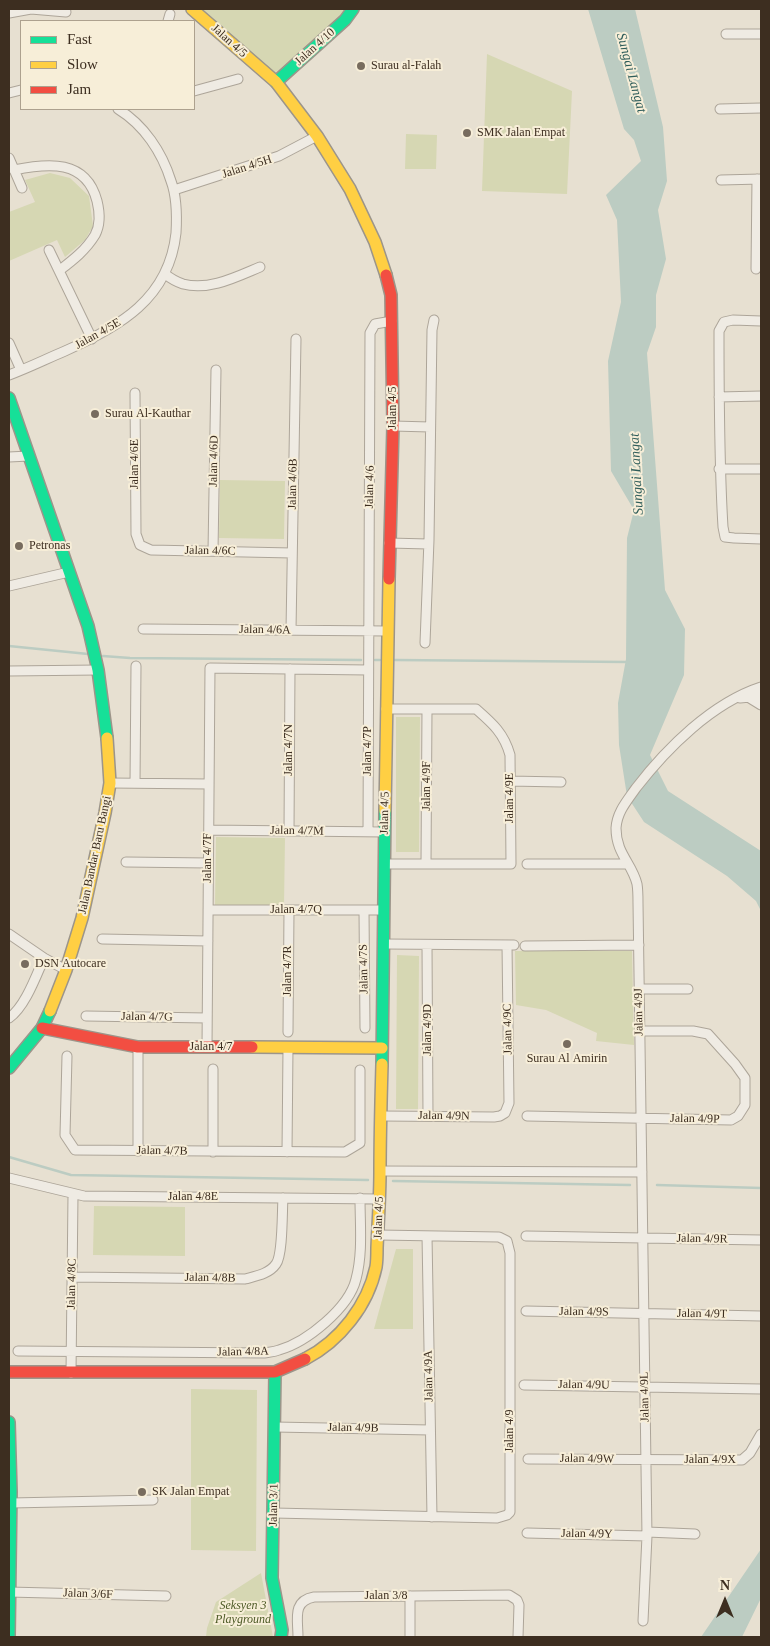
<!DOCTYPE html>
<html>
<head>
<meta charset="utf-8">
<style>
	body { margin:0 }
	#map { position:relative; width:770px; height:1646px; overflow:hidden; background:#e7e0d1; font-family:Georgia,serif }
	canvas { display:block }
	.frame { position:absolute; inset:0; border:10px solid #3d2e20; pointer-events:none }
	.legend { position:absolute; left:20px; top:20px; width:175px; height:90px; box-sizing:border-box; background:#f7eed8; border:1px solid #ada18e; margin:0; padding:6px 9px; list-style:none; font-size:15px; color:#3d2e20 }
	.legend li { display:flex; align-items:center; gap:10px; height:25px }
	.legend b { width:25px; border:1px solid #ada18e }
	.north { position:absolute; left:700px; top:1576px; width:50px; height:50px; -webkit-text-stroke:4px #f7eed8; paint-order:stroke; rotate:0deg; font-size:14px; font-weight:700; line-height:20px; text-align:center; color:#3d2e20 }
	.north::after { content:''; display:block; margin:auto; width:18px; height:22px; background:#3d2e20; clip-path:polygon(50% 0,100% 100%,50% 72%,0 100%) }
</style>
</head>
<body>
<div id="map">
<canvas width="770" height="1646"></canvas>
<div class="frame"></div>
<ul class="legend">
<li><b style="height:6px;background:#16e098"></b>Fast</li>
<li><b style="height:6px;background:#ffcf43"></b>Slow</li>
<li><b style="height:6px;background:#f24e42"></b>Jam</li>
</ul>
<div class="north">N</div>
</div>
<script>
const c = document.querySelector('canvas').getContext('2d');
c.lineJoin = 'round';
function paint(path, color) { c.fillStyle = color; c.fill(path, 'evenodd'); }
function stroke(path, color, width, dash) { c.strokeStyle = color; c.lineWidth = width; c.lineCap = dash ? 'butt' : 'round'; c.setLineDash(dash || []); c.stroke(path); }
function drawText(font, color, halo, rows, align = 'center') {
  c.font = font + ' Georgia,serif'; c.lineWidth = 4; c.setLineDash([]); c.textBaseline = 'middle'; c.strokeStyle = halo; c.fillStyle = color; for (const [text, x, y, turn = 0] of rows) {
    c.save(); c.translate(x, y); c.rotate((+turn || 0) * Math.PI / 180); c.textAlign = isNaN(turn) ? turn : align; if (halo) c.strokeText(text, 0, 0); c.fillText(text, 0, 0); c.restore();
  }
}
const green = new Path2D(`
	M197,9h152l-7,8 -67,56z
	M487,54l85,37 -5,103 -85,-3z
	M406,134l31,1 -1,34h-31z
	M50,173l20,5 19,18 4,30 -8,14 -20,17 -8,-17 -48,21v-49l26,-10 -10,-22z
	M220,480l65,1 -1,58 -65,-1z
	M396,717h24l-1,135h-23z
	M216,837l69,1 -1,68 -69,-1z
	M515,951h117l2,94 -38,-4 1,-8 -51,-23 -30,-5z
	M397,955l22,1 -1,153h-22z
	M94,1206l91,1v49l-92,-1z
	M396,1249h17v80h-39z
	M191,1389l66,1 -1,161 -65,-1z
	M261,1573l12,64h-67l1,-9 9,-26z`);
const water = new Path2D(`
	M588,9h47l28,118 4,54 -9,29 8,49 -10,36v32l-9,26 18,237 20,39 -1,46 -34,80 18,36 93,60v60l-5,-10 -29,-25 -83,-54 -17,-26 -8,-51 -1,-42 8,-44 1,-121 7,-28 -23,-39 -3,-110 13,-59 -4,-82 -11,-25 35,-34 -7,-21 -10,-11z
	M761,1549v49l-19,39h-41z`);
const stream = new Path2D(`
	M9,646l79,8
	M103,656l27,2 231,2
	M375,660h5
	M395,660l233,2
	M9,1157l62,18 297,5
	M393,1181l237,4
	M657,1185l104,3`);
const street = new Path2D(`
	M9,13l22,-4 35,3
	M168,21l2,-7
	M726,34h35
	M194,91l44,-12
	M9,93l12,-3
	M720,109l41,-1
	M9,158l13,30
	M14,170c34,-7 72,-11 83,31 3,12 4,23 -2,34 -9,15 -22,25 -35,35
	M721,180l40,-1
	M174,190l105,-34 38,-20
	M49,250l43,89
	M756,269l1,-90
	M165,274c5,4 12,8 18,10 26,7 53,-7 77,-17
	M761,321l-28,-1 -9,2 -5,9c0,66 0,131 4,196l2,10 9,1 27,1
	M9,343l12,27
	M9,375c19,-7 37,-16 56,-24 54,-24 104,-52 111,-118 1,-17 1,-36 -5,-52 -9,-29 -27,-56 -53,-72
	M135,393l1,141 4,11 11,5 141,3
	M719,397l42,-1
	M393,426l37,1
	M9,457l20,-1
	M719,469h42
	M389,543l39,1
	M213,551l3,-181
	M9,586l60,-14
	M143,629l245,2
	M291,630l5,-291
	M425,643l4,-103 3,-210 2,-10
	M9,671l89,-1
	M748,697l13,8
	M740,698l21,-2
	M510,781l51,1
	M110,783l99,1
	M135,783l1,-117
	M209,830l176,2
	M289,831l1,-162
	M368,832l2,-499 5,-9 17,-3
	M126,862l82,1
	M426,863l1,-154
	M384,864h127l-1,-109c-6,-22 -18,-32 -34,-46h-90
	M527,864h99
	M208,910h176
	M364,910l1,118
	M9,934l35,24 22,12
	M102,939l106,2
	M384,944l130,1
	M427,945l1,171
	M525,946l114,-1
	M639,989h49
	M86,1016l121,2
	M9,1018c16,-11 27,-42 35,-60
	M288,1032l1,-122
	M207,1047l3,-379 158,2
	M67,1056l-2,79 10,15 270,2 15,-9v-73
	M213,1069v83
	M382,1116l112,1 6,-1 5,-3 4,-10 -2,-158
	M527,1116l204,4 7,-4 7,-11v-27l-10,-14 -27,-30 -15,-3h-53
	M138,1151v-104
	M287,1152l1,-104
	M380,1171l262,1
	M9,1178l75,18 296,3
	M427,1236l5,281
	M526,1236l235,4
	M72,1277l173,2c11,-3 24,-5 31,-15 7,-9 6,-53 7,-66
	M526,1311l235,5
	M18,1351l246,2c5,-1 10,-1 15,-3 28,-8 70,-42 77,-71 7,-26 4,-54 4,-81
	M71,1373l2,-178
	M524,1385l237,4
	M275,1427l155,3
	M528,1459l214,1 8,-7 11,-19
	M11,1503l142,-3
	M274,1513l223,5 10,-3 3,-3v-259l-3,-12 -8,-4 -120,-2
	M647,1532l48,2
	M527,1533l120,3
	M9,1592l157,4
	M410,1596v41
	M643,1621l4,-85 -9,-633c0,-6 0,-13 -1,-19 -5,-21 -21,-30 -21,-56 1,-16 11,-27 20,-40 31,-40 76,-85 125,-101
	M298,1637c0,-18 -6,-36 16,-40l195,-2 8,5 2,5 -1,32`);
const fast = new Path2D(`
	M276,82l69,-62 8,-11
	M9,398l79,228 10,44 9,68
	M382,1064l3,-253
	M9,1068l33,-40 8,-17
	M275,1372l-3,206 10,52 -1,7
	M9,1422l2,70 -2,145`);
const slow = new Path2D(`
	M192,9l84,73 41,54 33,53 25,53 11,33
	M385,811l4,-232
	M50,1011l16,-41 16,-52 23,-105 5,-30 -3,-45
	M252,1047l130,1
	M305,1359c35,-18 63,-54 71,-92 1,-6 1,-12 1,-19 1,-25 3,-51 3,-76 0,-36 1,-72 2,-108`);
const jam = new Path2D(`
	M386,275l5,20 2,131 -4,153
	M42,1028l96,19h114
	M9,1372h266l30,-13`);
const markers = [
	[361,66,5,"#786c5e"],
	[467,133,5,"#786c5e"],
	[95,414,5,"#786c5e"],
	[19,546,5,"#786c5e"],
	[25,964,5,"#786c5e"],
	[567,1044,5,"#786c5e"],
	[142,1492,5,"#786c5e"]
];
const streetNames = [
	["Jalan 4/5",229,41,42],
	["Jalan 4/10",315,47,-42],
	["Jalan 4/5H",247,167,-18],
	["Jalan 4/5E",98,334,-29],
	["Jalan 4/5",393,408,-90],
	["Jalan 4/6D",214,461,-89],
	["Jalan 4/6E",135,464,-90],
	["Jalan 4/6B",293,484,-89],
	["Jalan 4/6",370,487,-89],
	["Jalan 4/6C",210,551,1],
	["Jalan 4/6A",265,630,1],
	["Jalan 4/7N",289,750,-90],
	["Jalan 4/7P",368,751,-90],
	["Jalan 4/9F",427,786,-90],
	["Jalan 4/9E",510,798,-90],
	["Jalan 4/5",385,813,-89],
	["Jalan 4/7M",297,831,1],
	["Jalan Bandar Baru Bangi",95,855,-78],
	["Jalan 4/7F",208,858,-90],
	["Jalan 4/7Q",296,910],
	["Jalan 4/7S",364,969,-91],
	["Jalan 4/7R",288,971,-90],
	["Jalan 4/9J",639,1012,-91],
	["Jalan 4/7G",147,1017,1],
	["Jalan 4/9C",508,1029,-91],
	["Jalan 4/9D",428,1030,-90],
	["Jalan 4/7",211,1047],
	["Jalan 4/9N",444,1116,1],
	["Jalan 4/9P",695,1119,1],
	["Jalan 4/7B",162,1151,1],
	["Jalan 4/8E",193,1197],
	["Jalan 4/5",379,1218,-88],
	["Jalan 4/9R",702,1239,1],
	["Jalan 4/8B",210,1278,1],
	["Jalan 4/8C",72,1284,-89],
	["Jalan 4/9S",584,1312,1],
	["Jalan 4/9T",702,1314,1],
	["Jalan 4/8A",243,1352,-1],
	["Jalan 4/9A",429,1376,-91],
	["Jalan 4/9U",584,1385,1],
	["Jalan 4/9L",645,1397,-91],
	["Jalan 4/9B",353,1428,1],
	["Jalan 4/9",510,1431,-90],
	["Jalan 4/9W",587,1459,1],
	["Jalan 4/9X",710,1460],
	["Jalan 3/1",274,1505,-89],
	["Jalan 4/9Y",587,1534,1],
	["Jalan 3/6F",88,1594,2],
	["Jalan 3/8",386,1596]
];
const poiNames = [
	["Surau al-Falah",371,66],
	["SMK Jalan Empat",477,133],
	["Surau Al-Kauthar",105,414],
	["Petronas",29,546],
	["DSN Autocare",35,964],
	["Surau Al Amirin",567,1059,"center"],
	["SK Jalan Empat",152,1492]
];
const parkNames = [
	["Seksyen 3",243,1606],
	["Playground",243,1620]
];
const waterNames = [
	["Sungai Langat",631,73,75],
	["Sungai Langat",637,474,-93]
];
paint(green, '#d6d7b3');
paint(water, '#bcccc2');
stroke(stream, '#bcccc2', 2.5);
stroke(street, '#ada599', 11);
stroke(fast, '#9c958a', 14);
stroke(slow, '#9c958a', 14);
stroke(jam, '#9c958a', 14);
stroke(street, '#efebe3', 9);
stroke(fast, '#16e098', 11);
stroke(slow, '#ffcf43', 11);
stroke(jam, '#f24e42', 11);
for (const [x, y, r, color] of markers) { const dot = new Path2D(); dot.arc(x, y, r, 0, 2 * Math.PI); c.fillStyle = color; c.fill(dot); stroke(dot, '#f7eed8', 2); }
drawText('12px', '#3d2e20', '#f7eed8', streetNames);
drawText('12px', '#3d2e20', '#f7eed8', poiNames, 'left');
drawText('italic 12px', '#4d5a26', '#f7eed8', parkNames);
drawText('italic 14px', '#2f5d5a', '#f7eed8', waterNames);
</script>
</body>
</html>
